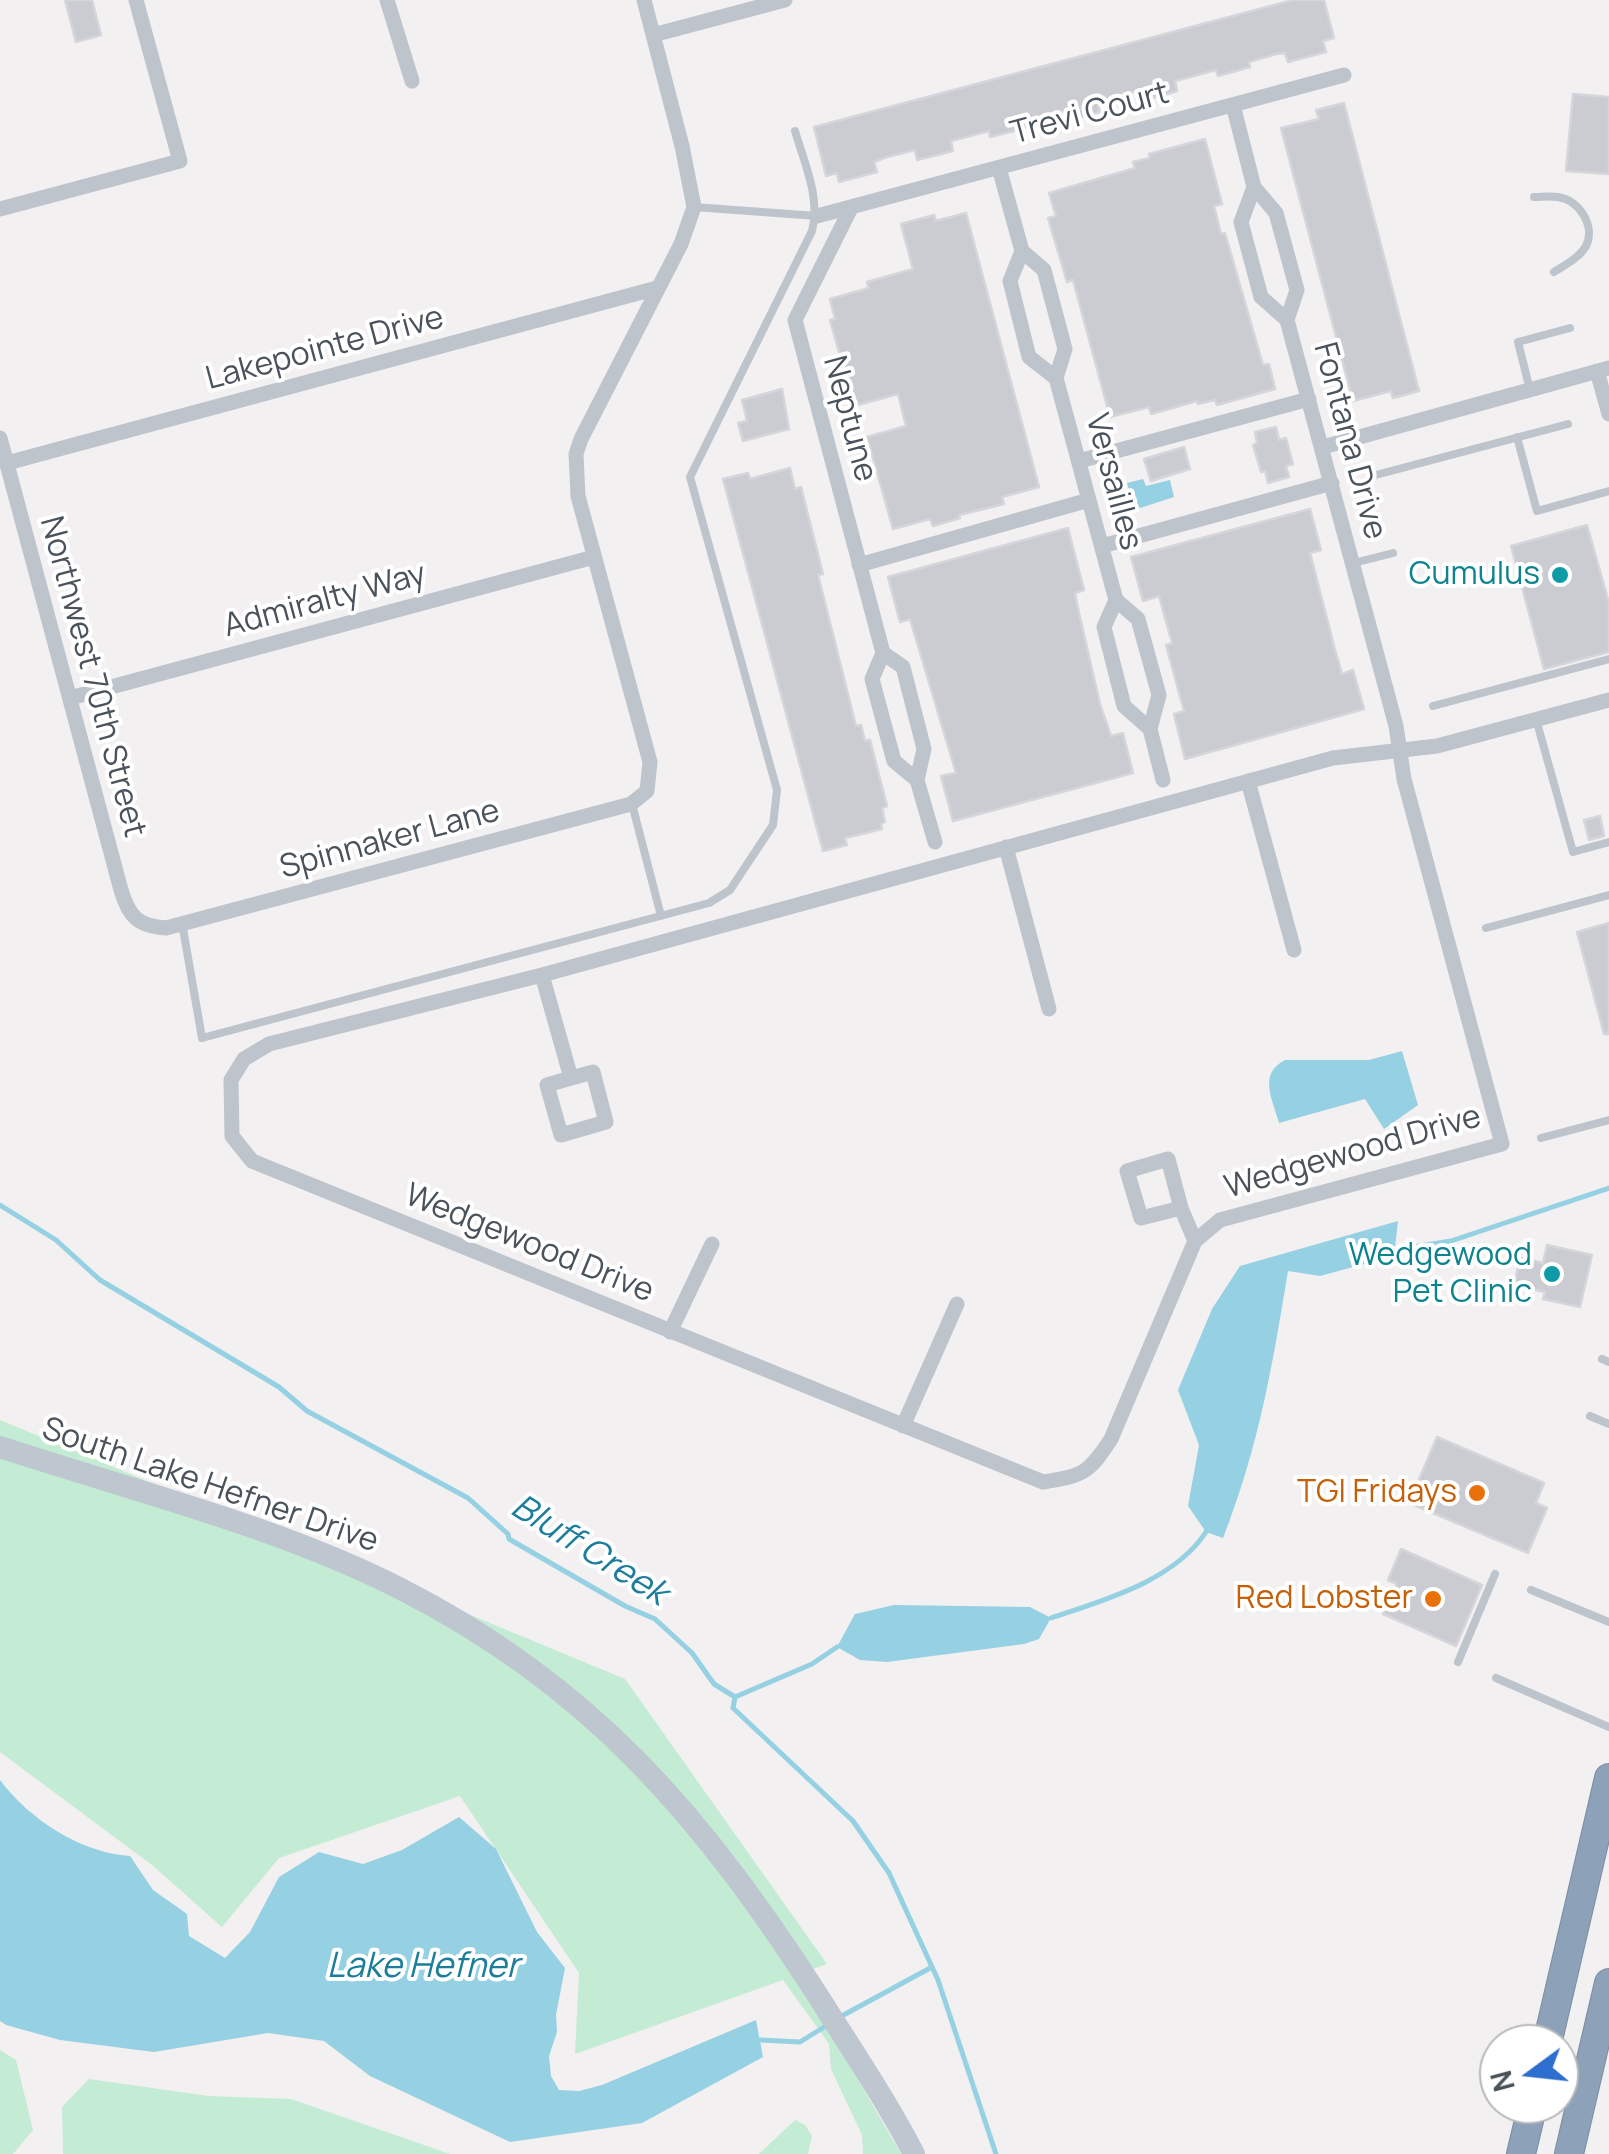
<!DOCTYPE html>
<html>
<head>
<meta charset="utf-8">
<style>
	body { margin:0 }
	#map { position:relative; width:1609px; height:2154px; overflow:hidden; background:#f2f0f0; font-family:Manrope,sans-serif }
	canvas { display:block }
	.north { position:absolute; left:1479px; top:2024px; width:100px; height:100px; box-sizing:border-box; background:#fff; border:2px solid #b7babd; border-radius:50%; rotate:255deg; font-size:28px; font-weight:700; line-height:40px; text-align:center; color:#4a525b }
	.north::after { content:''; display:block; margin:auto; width:35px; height:45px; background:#2d6ecf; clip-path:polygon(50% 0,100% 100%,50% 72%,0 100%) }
</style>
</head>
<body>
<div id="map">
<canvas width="1609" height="2154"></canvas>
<div class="north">N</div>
</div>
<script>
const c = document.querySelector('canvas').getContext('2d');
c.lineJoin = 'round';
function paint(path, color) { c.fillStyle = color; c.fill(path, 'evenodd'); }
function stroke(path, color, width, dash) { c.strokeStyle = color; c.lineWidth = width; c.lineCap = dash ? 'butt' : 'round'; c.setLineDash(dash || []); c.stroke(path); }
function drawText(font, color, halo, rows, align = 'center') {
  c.font = font + ' Manrope,sans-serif'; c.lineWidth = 8; c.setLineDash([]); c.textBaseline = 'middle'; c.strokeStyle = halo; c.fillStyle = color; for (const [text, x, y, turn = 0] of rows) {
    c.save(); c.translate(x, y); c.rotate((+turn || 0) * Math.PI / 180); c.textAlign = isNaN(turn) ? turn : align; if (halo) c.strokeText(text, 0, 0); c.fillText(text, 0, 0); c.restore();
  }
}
const green = new Path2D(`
	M0,1420l625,259 202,285 -34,12 45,69 63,109h-38l-1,-19 -31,-66 -2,-25 -46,-64 -208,74 4,-81 -119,-177 -181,62 -57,69 -70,-62 -152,-113z
	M0,2050l16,10 17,70 -20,24h-13z
	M89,2079l119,17 83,3 159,55h-387l-1,-47z
	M795,2120l10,5 7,11 -4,18h-49z`);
const water = new Path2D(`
	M1143,479l3,7 24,-6 4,17 -40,13 -7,-27z
	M1402,1051l16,54 -34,24 -19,-30 -86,24c-7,-25 -21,-49 6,-63h84z
	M1398,1221l-4,35 -74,20 -32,-5c-16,97 -29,175 -65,267l-17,-6 -18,-26 11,-61 -21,-55 34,-81 28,-43z
	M894,1605l136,2 21,11 -12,21 -15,5 -137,18 -27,-2 -23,-13 18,-33z
	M0,1780c29,39 81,73 130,76l23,34 34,24 2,22 36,22 25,-26 29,-55 40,-25 44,12 39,-14 57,-33 37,32 41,83 28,36 -9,47 1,17 -8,24 2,20 8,14 20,1 23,-6 154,-65 7,37 -121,66 -132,19 -140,-66 -46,-35 -56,-8 -114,19 -94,-12 -54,-15 -6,-4z`);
const stream = new Path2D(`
	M0,1205l56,35 44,40 179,107 28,24 161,87 40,36 1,5 116,67 30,13 37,34 22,31 21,13 -2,11 120,113 36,52 49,107 58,174
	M1395,1250l56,-9 158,-53
	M1051,1618c53,-18 123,-37 155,-86
	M735,1697l77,-33 25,-17
	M838,2018l94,-51
	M760,2040l40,2 29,-18`);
const building = new Path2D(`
	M65,0h27l9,35 -25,7z
	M1293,0h31l10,38 -11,3 3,11 -38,10 -3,-9 -9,1 -27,8 1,5 -32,9 -2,-6 -41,11 2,10 -37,11 -3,-11 -40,11 3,10 -30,8 -2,-10 -32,8 2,7 -48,12 -1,-6 -38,10 2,10 -36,9 -2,-10 -28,7 -13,5 3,10 -38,10 -2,-9 -11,3 -12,-49z
	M1573,94l36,3v77l-43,-3z
	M1344,103l75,288 -26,7 -2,-7 -38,10 -72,-273 38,-9 -3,-9z
	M1205,139l17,65 -8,2 7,28 4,-1 38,132 6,-1 6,25 -58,16 -2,-5 -17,4 -1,-3 -46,13 -2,-7 -39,10 -37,-137 -6,2 -19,-64 8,-2 -7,-23 86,-25 -2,-6 17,-4 -1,-4z
	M966,213l73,274 -37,10 2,7 -45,11 1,3 -27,8 -3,-7 -37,10 -26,-92 39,-11 -8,-32 -44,12 -24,-86 5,-1 -5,-20 39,-11 -2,-6 46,-13 -12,-45 33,-9 2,6z
	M782,389l7,40 -46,12 -5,-18 9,-2 -5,-21z
	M1276,427l3,13 7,-2 7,26 -7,2 3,11 -21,6 -3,-12 -4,1 -8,-27 4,-2 -2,-11z
	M1184,447l6,22 -39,12 -7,-22z
	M790,468l5,21 6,-2 22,87 -5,1 38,151 5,-1 4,16 5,-1 17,66 -5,2 3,14 -4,2 1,5 -37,9 2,7 -24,6 -100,-372 25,-6 2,6z
	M1310,509l11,41 -11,3 24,93 8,28 11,-4 11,39 -179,50 -11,-45 10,-3 -18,-66 6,-2 -13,-47 -16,5 -12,-44z
	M1587,525l22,78v49l-65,17 -33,-123z
	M1068,528l16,62 -9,3 2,11 23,100 11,32 12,-3 10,40 -180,48 -12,-45 15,-3 -46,-154 -10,3 -12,-45z
	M1600,816l4,20 -15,4 -5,-20z
	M1609,923v111h-5l-27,-102z
	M1547,1245l45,10 -12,52 -37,-8 2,-7 -31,-7 6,-27 23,5z
	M1437,1437l107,46 -8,20 11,5 -19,45 -119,-50z
	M1401,1549l81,36 -26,61 -73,-32 14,-30 -9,-4z`);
const lane = new Path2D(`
	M1534,197c8,0 17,-1 24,0 21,3 38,29 28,49 -6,11 -21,19 -32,26
	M694,207l123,9
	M1530,390l-12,-48 52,-14
	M1517,437l20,74 72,-20
	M1372,476l196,-52
	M1354,563l39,-10
	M1433,706l176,-47
	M1536,719l37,133 36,-10
	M632,804l29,112
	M182,923l20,115 507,-135 21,-13 43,-65 4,-35 -87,-313 122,-246c9,-32 -8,-69 -17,-100
	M1486,928l123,-33
	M1541,1138l68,-18
	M1602,1359l7,3
	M1590,1416l19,8
	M1531,1590l78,32
	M1458,1662l37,-88
	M1496,1678l113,49`);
const street = new Path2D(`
	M387,0l25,81
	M653,35l132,-35
	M1233,105l21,82 22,26 21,77 -10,30 109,406 8,53 98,365 -282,76 -25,21 -84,198c-22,34 -28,37 -68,43l-791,-321 -20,-25 -1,-56 13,-21 25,-15 273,-69 791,-217 104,-12 172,-46
	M999,168l23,83 22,19 21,79 -9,29 60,222 22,19 21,76 -9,34 13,51
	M1254,187l-13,35 20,75 26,23
	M851,208l-56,112 88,333 -11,26 22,82 23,19
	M0,209l180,-48 -44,-161
	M817,216l527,-141
	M1022,251l-12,30 19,76 27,21
	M1597,371l12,43
	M0,438l121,452c8,27 17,36 45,38l465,-124 16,-13 3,-29 -72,-266 -2,-42 5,-15 100,-195 13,-37 -12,-61 -38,-146
	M1323,447l286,-79
	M1079,461l230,-62
	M7,463l650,-175
	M1102,546l230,-63
	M859,565l230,-65
	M1116,600l-12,27 20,79 26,23
	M883,653l20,14 21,82 -7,31 18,62
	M70,698l524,-141
	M1248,781l46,169
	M1006,847l43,162
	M542,975l29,103 -24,7 14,50 45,-13 -13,-50 -22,6
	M1181,1208l-40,10 -14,-47 41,-12 13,49 14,33
	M670,1332l42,-88
	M903,1426l54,-122`);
const secondary = new Path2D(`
	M0,1447c130,43 277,79 399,141 194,98 305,231 421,411 32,51 66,101 94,155`);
const highway = new Path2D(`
	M1547,2044l62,-266
	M1521,2154l12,-50
	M1569,2154l40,-171`);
const markers = [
	[1560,575,10,"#0f9aa8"],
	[1552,1274,10,"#0f9aa8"],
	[1477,1493,10,"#e8710a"],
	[1433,1599,10,"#e8710a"]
];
const streetNames = [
	["Trevi Court",1090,114,-15],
	["Lakepointe Drive",325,349,-15],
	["Neptune",849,419,75],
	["Fontana Drive",1349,441,75],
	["Versailles",1113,482,75],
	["Admiralty Way",325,601,-15],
	["Northwest 70th Street",92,677,75],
	["Spinnaker Lane",390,840,-15],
	["Wedgewood Drive",1353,1153,-16],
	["Wedgewood Drive",529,1244,22],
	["South Lake Hefner Drive",210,1486,19]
];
const cultureNames = [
	["Cumulus",1540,575],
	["Wedgewood",1532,1256],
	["Pet Clinic",1532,1293]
];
const foodNames = [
	["TGI Fridays",1457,1493],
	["Red Lobster",1413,1599]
];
const waterNames = [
	["Bluff Creek",589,1551,32],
	["Lake Hefner",423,1967]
];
paint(green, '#c4ebd4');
paint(water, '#96d0e3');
stroke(stream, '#96d0e3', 5);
paint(building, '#cbccd2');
stroke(building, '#d5d6db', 2.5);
stroke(highway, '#798ca5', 30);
stroke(lane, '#bdc4cb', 8);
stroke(street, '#bdc4cb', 15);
stroke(secondary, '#bec6cf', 22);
stroke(highway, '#8da1b9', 28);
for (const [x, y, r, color] of markers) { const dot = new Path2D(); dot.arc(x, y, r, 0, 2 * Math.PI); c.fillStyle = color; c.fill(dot); stroke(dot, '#fff', 4); }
drawText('32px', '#4a525b', '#fff', streetNames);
drawText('32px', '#0d838f', '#fff', cultureNames, 'right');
drawText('32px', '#c56008', '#fff', foodNames, 'right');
drawText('italic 35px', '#1c7d9c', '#fff', waterNames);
</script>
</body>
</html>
